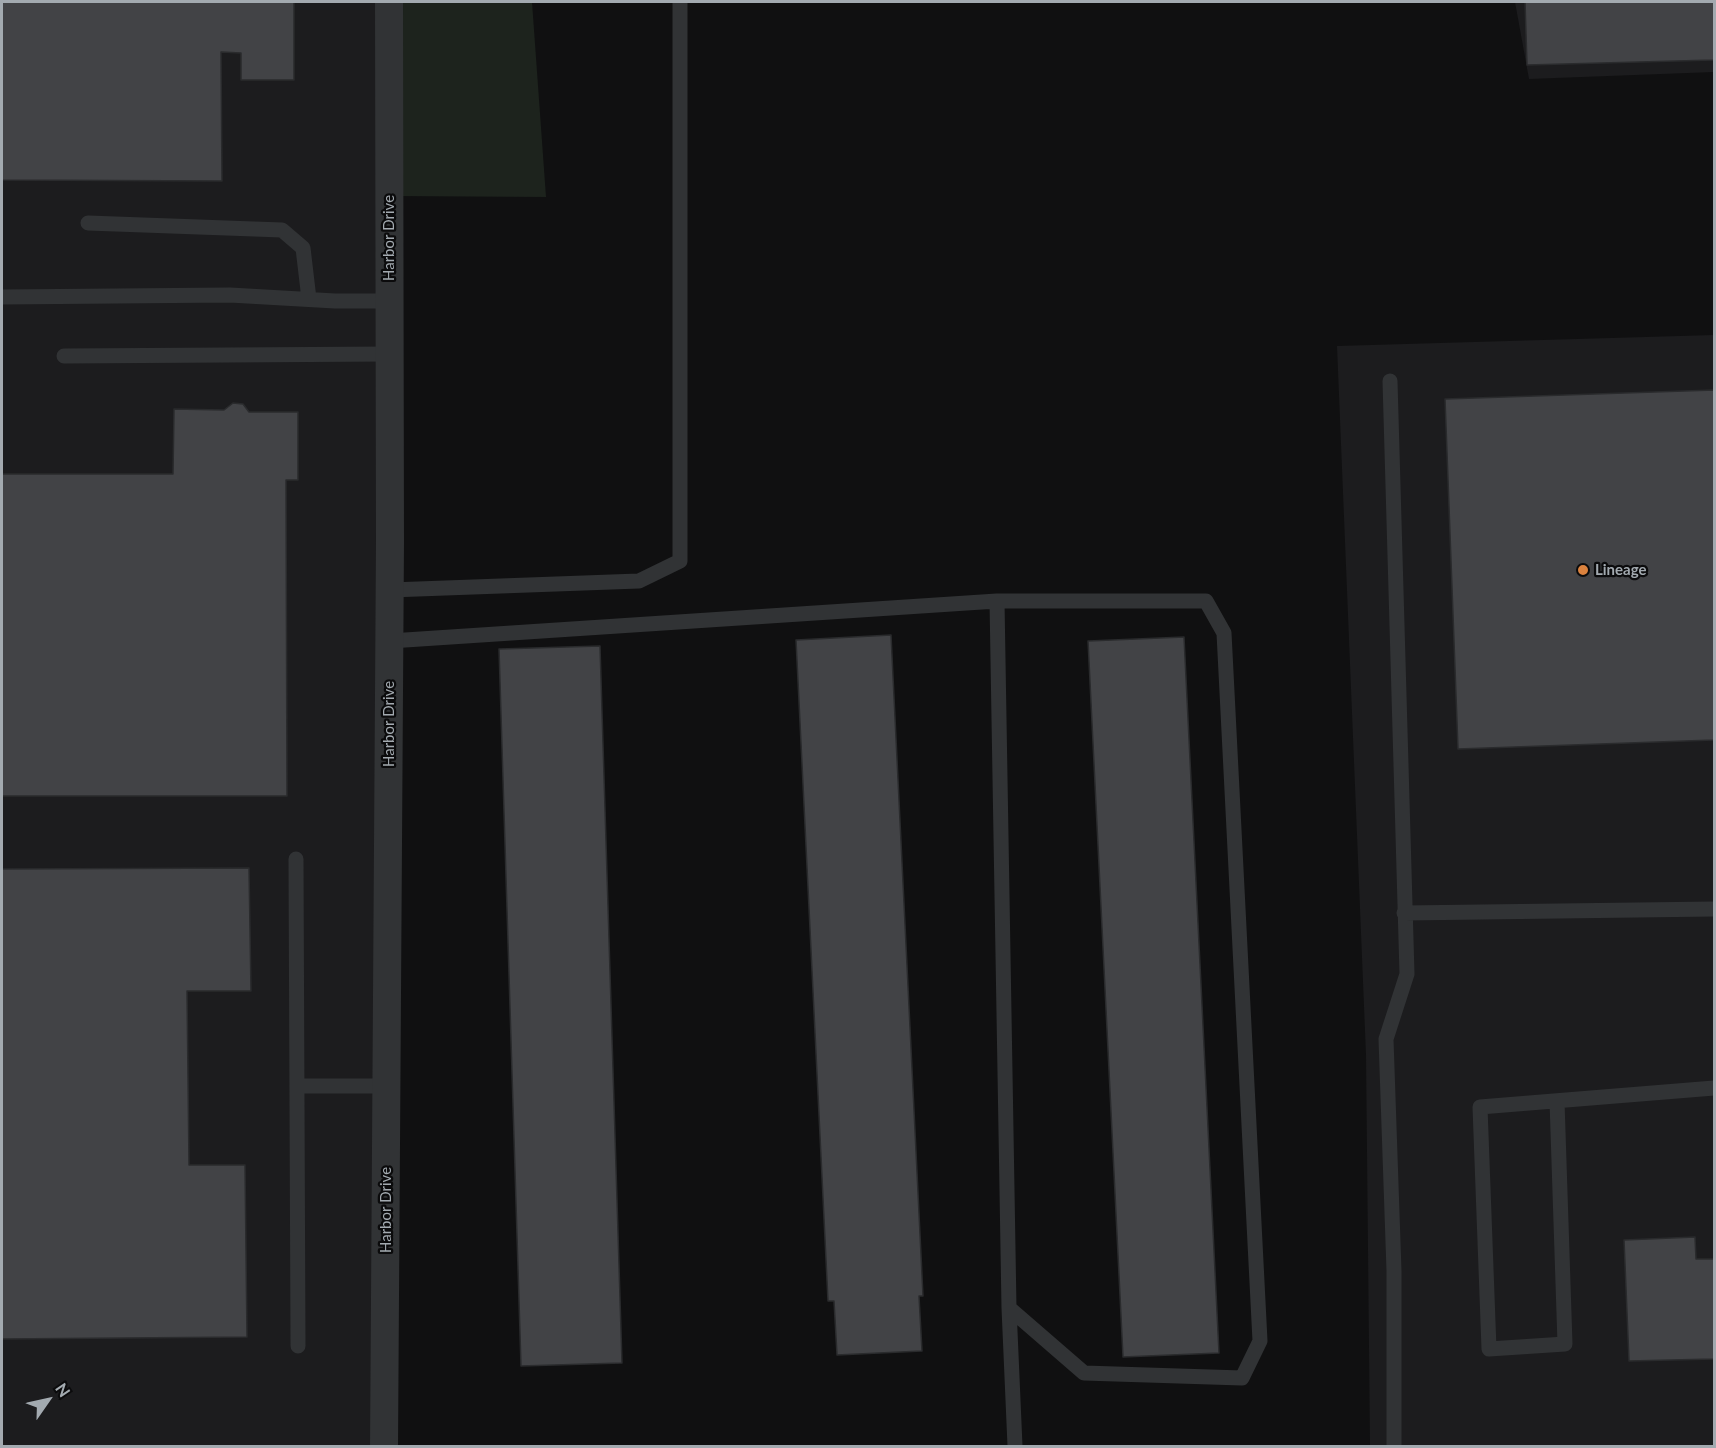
<!DOCTYPE html>
<html>
<head>
<meta charset="utf-8">
<style>
	body { margin:0 }
	#map { position:relative; width:1716px; height:1448px; overflow:hidden; background:#101011; font-family:Lato,sans-serif }
	canvas { display:block }
	.frame { position:absolute; inset:0; border:3px solid #a3aab0; pointer-events:none }
	.north { position:absolute; left:18px; top:1370px; width:60px; height:60px; -webkit-text-stroke:4px #0b0b0c; paint-order:stroke; rotate:56deg; font-size:16px; font-weight:700; line-height:24px; text-align:center; color:#a3aab0 }
	.north::after { content:''; display:block; margin:auto; width:21px; height:27px; background:#a3aab0; clip-path:polygon(50% 0,100% 100%,50% 72%,0 100%) }
</style>
</head>
<body>
<div id="map">
<canvas width="1716" height="1448"></canvas>
<div class="frame"></div>
<div class="north">N</div>
</div>
<script>
const c = document.querySelector('canvas').getContext('2d');
c.lineJoin = 'round';
function paint(path, color) { c.fillStyle = color; c.fill(path, 'evenodd'); }
function stroke(path, color, width, dash) { c.strokeStyle = color; c.lineWidth = width; c.lineCap = dash ? 'butt' : 'round'; c.setLineDash(dash || []); c.stroke(path); }
function drawText(font, color, halo, rows, align = 'center') {
  c.font = font + ' Lato,sans-serif'; c.lineWidth = 4.5; c.setLineDash([]); c.textBaseline = 'middle'; c.strokeStyle = halo; c.fillStyle = color; for (const [text, x, y, turn = 0] of rows) {
    c.save(); c.translate(x, y); c.rotate((+turn || 0) * Math.PI / 180); c.textAlign = isNaN(turn) ? turn : align; if (halo) c.strokeText(text, 0, 0); c.fillText(text, 0, 0); c.restore();
  }
}
const built = new Path2D(`
	M2,2h392l4,1444h-396z
	M1515,2h199v70l-185,7z
	M1714,335v1111h-344l-4,-391 -29,-709z`);
const green = new Path2D(`
	M394,2h138l14,195 -155,-1z`);
const building = new Path2D(`
	M2,2h292v78h-53v-27l-20,-1 1,129 -220,-1z
	M1525,2h189v58l-187,5z
	M1714,390v350l-256,9 -13,-350z
	M233,403l10,1 6,8h49v68h-12l1,316h-285v-322h171l1,-65 50,1z
	M891,635l32,661h-4l3,55 -85,4 -3,-54h-6l-32,-661z
	M1184,637l35,716 -96,4 -35,-716z
	M600,646l22,717 -101,3 -22,-717z
	M249,868l2,123h-64l2,174h56l2,172 -245,2v-470z
	M1695,1237l1,22h18v100l-85,2 -5,-121z`);
const service = new Path2D(`
	M88,223l194,7 21,18 6,51
	M2,297l228,-2 105,6h54
	M64,356l326,-2
	M1390,381l17,593 -21,65 8,232v175
	M390,590l249,-9 41,-20v-559
	M997,601h209l18,32 36,708 -18,37 -158,-5 -75,-65
	M390,641l607,-40 12,707 6,138
	M296,859l2,487
	M1404,913l310,-4
	M297,1086h90
	M1557,1101l8,243 -76,5 -9,-242 234,-19`);
const minor = new Path2D(`
	M384,1446l6,-904 -1,-540`);
const markers = [
	[1583,570,6,"#db823e"]
];
const streetNames = [
	["Harbor Drive",389,238,-90],
	["Harbor Drive",389,724,-90],
	["Harbor Drive",386,1210,-90]
];
const poiNames = [
	["Lineage",1595,570]
];
paint(built, '#1c1c1e');
paint(green, '#1d231d');
paint(building, '#424346');
stroke(building, '#2a2b2d', 1.5);
stroke(service, '#313335', 15);
stroke(minor, '#313335', 28);
for (const [x, y, r, color] of markers) { const dot = new Path2D(); dot.arc(x, y, r, 0, 2 * Math.PI); c.fillStyle = color; c.fill(dot); stroke(dot, '#0b0b0c', 2); }
drawText('15px', '#a3aab0', '#0b0b0c', streetNames);
drawText('bold 15px', '#a3aab0', '#0b0b0c', poiNames, 'left');
</script>
</body>
</html>
